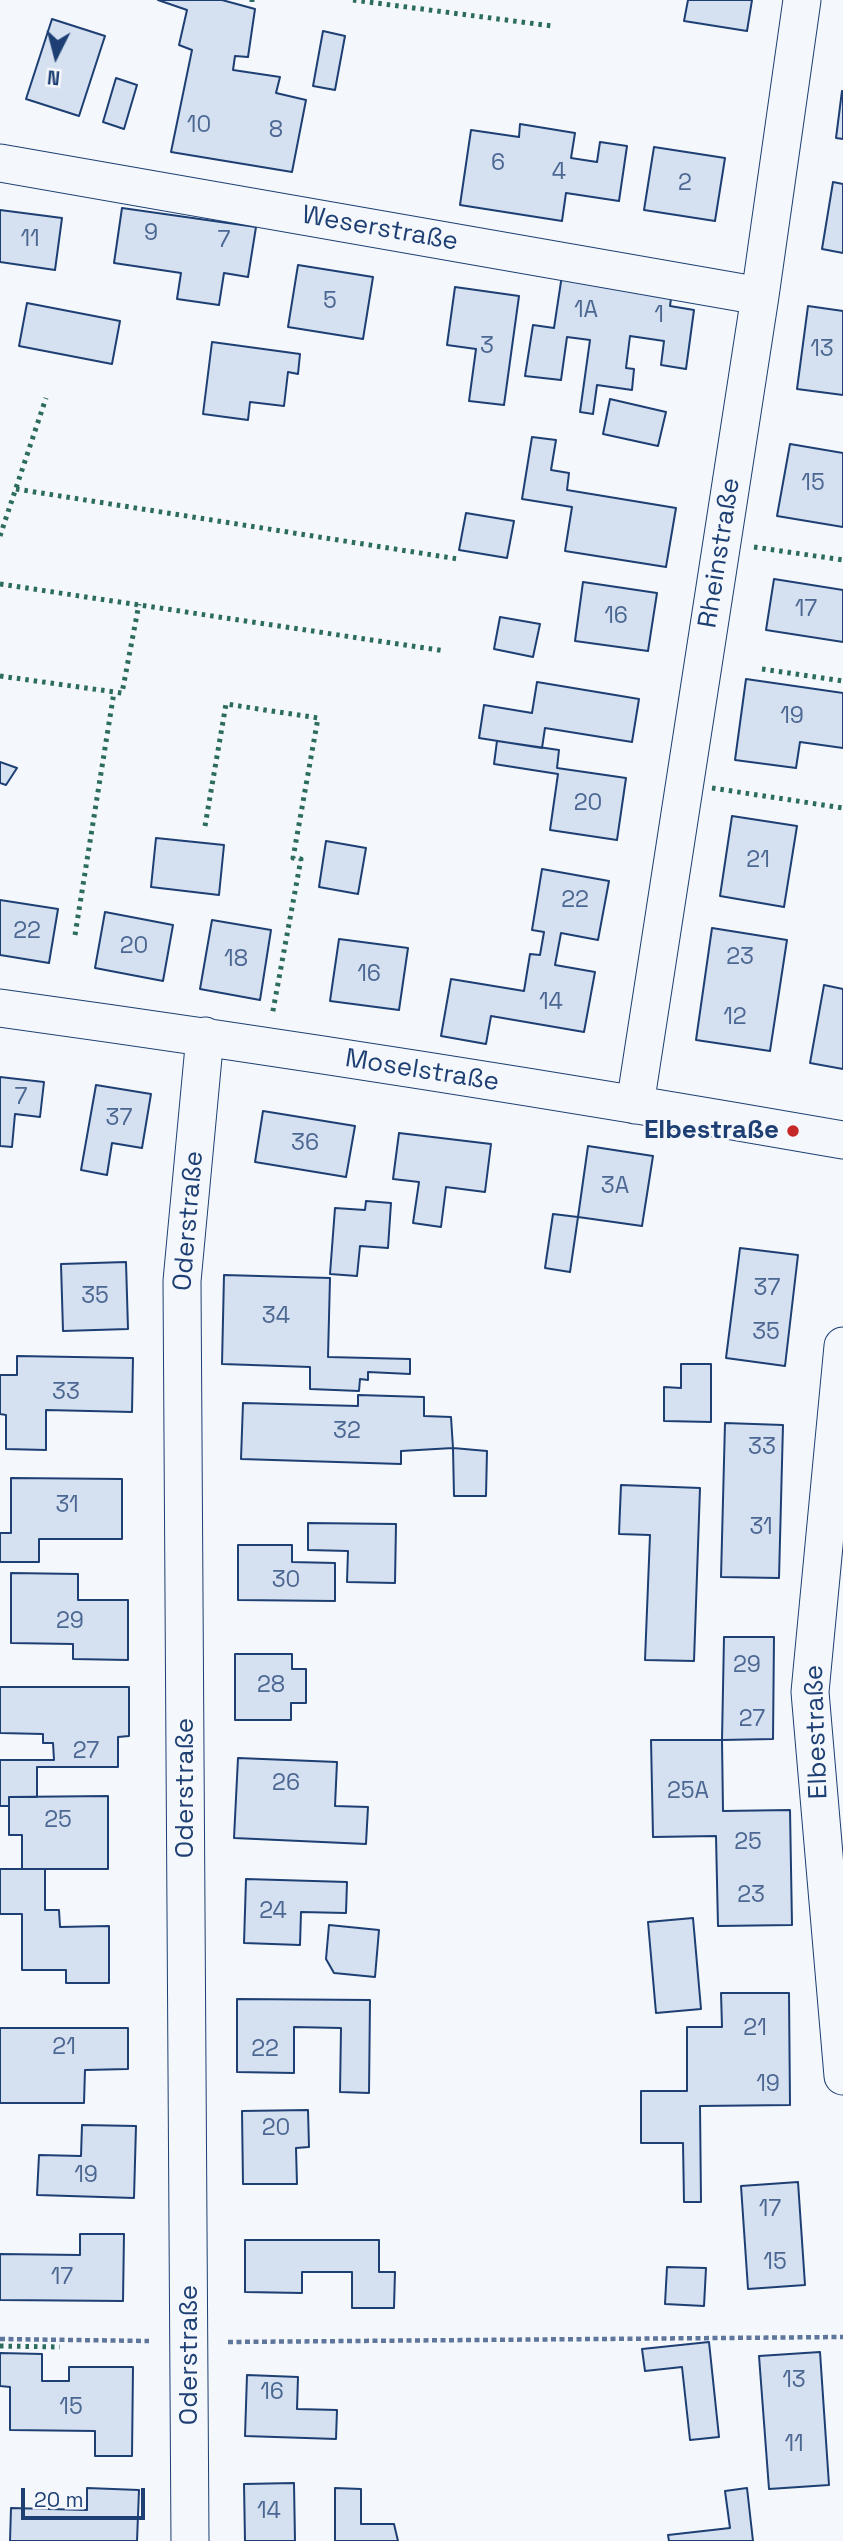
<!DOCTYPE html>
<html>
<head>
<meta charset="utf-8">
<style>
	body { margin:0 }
	#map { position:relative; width:843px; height:2541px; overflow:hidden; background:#f4f7fb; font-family:"Space Grotesk",sans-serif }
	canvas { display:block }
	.north { position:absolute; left:21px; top:21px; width:70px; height:70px; -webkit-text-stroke:5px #f4f7fb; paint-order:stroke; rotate:186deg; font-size:19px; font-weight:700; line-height:28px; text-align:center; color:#1d3f73 }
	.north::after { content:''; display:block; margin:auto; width:24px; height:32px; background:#1d3f73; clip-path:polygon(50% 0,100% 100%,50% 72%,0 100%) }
	.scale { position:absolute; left:21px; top:2488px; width:124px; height:32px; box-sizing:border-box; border:4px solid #1d3f73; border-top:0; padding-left:9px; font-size:21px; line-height:24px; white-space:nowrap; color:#1d3f73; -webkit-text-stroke:5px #f4f7fb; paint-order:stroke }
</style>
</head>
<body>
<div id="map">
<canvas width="843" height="2541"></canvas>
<div class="north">N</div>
<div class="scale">20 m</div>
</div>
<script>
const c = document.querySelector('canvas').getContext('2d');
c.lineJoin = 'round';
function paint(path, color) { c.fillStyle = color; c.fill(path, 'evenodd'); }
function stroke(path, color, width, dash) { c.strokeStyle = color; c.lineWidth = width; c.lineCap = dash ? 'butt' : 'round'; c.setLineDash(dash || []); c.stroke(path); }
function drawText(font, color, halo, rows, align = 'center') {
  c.font = font + ' "Space Grotesk",sans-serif'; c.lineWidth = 5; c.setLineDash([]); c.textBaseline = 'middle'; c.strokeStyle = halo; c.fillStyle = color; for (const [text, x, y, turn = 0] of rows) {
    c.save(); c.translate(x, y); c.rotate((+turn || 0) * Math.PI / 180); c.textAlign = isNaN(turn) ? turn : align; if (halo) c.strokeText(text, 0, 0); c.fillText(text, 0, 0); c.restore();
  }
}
const building = new Path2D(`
	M158,0h64l33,9 -7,48 -13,-1 -2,14 47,7 -4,16 30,7 -14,72 -121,-20 21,-102 -13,-5 8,-35z
	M688,0h64l-5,31 -63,-10z
	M52,19l53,17 -26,80 -53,-17z
	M323,31l22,5 -10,54 -22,-4z
	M116,78l21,7 -13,44 -21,-7z
	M842,91h1v48l-7,-1z
	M520,124l55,9 -4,25 26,4 3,-20 27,4 -8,55 -53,-8 -4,28 -102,-16 11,-75 48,7z
	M654,147l71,11 -10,63 -71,-11z
	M833,182l10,2v69l-21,-4z
	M122,208l134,19 -8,50 -24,-4 -5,32 -42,-6 4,-26 -67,-10z
	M0,210l62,8 -7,52 -55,-8z
	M298,265l75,12 -10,62 -75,-12z
	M562,275l110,16 -2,15 24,4 -8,59 -25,-4 3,-24 -34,-5 -4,32 8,1 -2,21 -35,-5 -4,29 -13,-2 10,-72 -23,-3 -6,43 -36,-4 8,-51 21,3z
	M455,287l64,9 -15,109 -35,-4 7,-52 -29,-4z
	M27,303l93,18 -8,43 -93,-18z
	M808,306l35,5v84l-46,-6z
	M212,342l88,12 -2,20 -10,-2 -4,34 -34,-4 -2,18 -45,-6z
	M610,399l56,13 -8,34 -55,-12z
	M532,437l24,3 -5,30 18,3 -2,17 109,18 -10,59 -101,-16 7,-44 -50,-8z
	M790,444l53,9v74l-66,-11z
	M466,513l48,8 -7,37 -48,-8z
	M774,579l69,11v52l-77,-12z
	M583,582l74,11 -9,58 -73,-10z
	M500,617l40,7 -7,33 -39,-8z
	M746,679l97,14v55l-43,-6 -4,26 -61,-8z
	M537,682l102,17 -7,43 -87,-14 -3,20 -63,-10 5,-33 48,8z
	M497,741l62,9 -2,18 69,10 -9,62 -67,-10 8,-56 -64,-10z
	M0,762l17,6 -11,17 -6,-2z
	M732,816l65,10 -13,81 -64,-11z
	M156,838l68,7 -5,50 -68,-8z
	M326,841l40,7 -8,46 -39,-7z
	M542,869l67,12 -11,59 -37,-7 -6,32 40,7 -11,60 -93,-16 -5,28 -45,-8 10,-57 73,12 6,-37 10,1 4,-23 -12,-2z
	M0,900l58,9 -9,54 -49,-8z
	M105,912l68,13 -10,56 -68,-13z
	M212,920l59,10 -11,70 -60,-11z
	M712,928l75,12 -17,111 -74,-11z
	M339,939l69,9 -9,62 -69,-9z
	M824,985l19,4v80l-33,-6z
	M0,1077l44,5 -4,35 -25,-3 -3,33 -12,-1z
	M96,1085l55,9 -9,54 -30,-5 -5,32 -26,-5z
	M263,1111l92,15 -9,51 -91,-15z
	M399,1133l92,11 -6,48 -39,-5 -5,40 -28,-4 6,-41 -26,-3z
	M588,1146l65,10 -11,70 -64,-9z
	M366,1201l25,2 -3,45 -28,-2 -3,30 -27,-2 5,-66 30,2z
	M553,1214l25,3 -8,55 -25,-4z
	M740,1248l58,7 -13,111 -59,-8z
	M126,1262l2,67 -65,2 -2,-67z
	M224,1275l106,3 -2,79 82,2v15l-42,-2v8l-8,-1 -1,12 -49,-2v-22l-88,-3z
	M17,1356l116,2 -1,54 -86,-2v40l-40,-1v-34l-6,-1v-39h17z
	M681,1364h30v58l-47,-1v-34l17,1z
	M358,1395l66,2v19l27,1 2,31 -52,3v13l-160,-5 2,-56 115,3z
	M725,1423l58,2 -4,153 -58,-1z
	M453,1448l34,3 -1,45h-32z
	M11,1478l111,1v60h-83v23h-39v-29h11z
	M621,1485l79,3 -6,173 -49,-1 5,-125 -31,-1z
	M308,1523l88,1 -1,59 -48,-1 1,-31 -40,-1z
	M238,1545h54v17l43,1v38l-97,-1z
	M11,1573l67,1v26h50v60l-55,-1v-15l-62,-1z
	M724,1637h50l-1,102 -51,1z
	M235,1654h57v15h14v34h-15v17h-56z
	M0,1687h129v49l-11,1v30h-81v30h-28v9h-9v-46h54l-1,-17h-10v-9l-43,-1z
	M651,1740h71l1,71 67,-1 2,115 -74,1 -2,-90 -63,1z
	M238,1758l99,4 -2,44 33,1 -2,37 -132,-6z
	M108,1796v73h-86v-34h-13v-38z
	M0,1869h45v41h14l1,17 49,-1v57h-43v-13h-44v-56h-22z
	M246,1879l101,3 -1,31 -45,-1 -1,33 -56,-2z
	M693,1918l8,91 -45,4 -8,-91z
	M329,1925l50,5 -4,47 -41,-4 -8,-14z
	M721,1993h68l1,112 -90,1 1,96h-17l-1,-59h-42v-52h46v-64h35z
	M237,1999l133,1 -1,93 -29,-1 1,-64 -47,-1v46l-57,-1z
	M0,2028h128v41l-43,1 -1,33h-84z
	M308,2110l1,37 -13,1 1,36h-54l-1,-73z
	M82,2125l54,1 -2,72 -97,-3 2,-40 42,1z
	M798,2182l7,103 -57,4 -7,-103z
	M80,2234h44l-1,67 -123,-1v-46l80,1z
	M245,2240h134v32h16l-1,36h-42v-36h-50v21l-57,-1z
	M667,2267l39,1 -2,38 -39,-2z
	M709,2342l10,95 -29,3 -8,-73 -37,4 -3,-22z
	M820,2352l9,133 -60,4 -10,-133z
	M0,2353l42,1v27h27v-14h64l-1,89h-37v-25l-85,-1v-43l-10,-1z
	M247,2375l51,2 -1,32 40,1 -1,29 -91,-3z
	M294,2483l1,58h-50l-1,-57z
	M87,2488l52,2 -2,51h-127l1,-33 76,2z
	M335,2488l26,1v35h33l4,17h-63z
	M747,2488l6,53h-84l-1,-6 62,-7 -5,-37z`);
const path = new Path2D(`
	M0,2339l149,2
	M228,2342l615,-5`);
const minor = new Path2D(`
	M0,163l760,133
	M0,1008c282,39 563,83 843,132
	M635,1105l125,-809 42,-296
	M843,1346l-33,346 33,384
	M190,2541l-8,-1260 23,-245`);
const hedge = new Path2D(`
	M353,0l199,26
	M252,2v-2
	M16,489l442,70
	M0,536l46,-138
	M754,547l89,13
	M0,584l445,67
	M762,669l81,12
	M0,676l122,17 17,-89
	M712,788l131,20
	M205,826l21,-122 92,14 -25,140 8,1 -29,157
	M75,935l39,-243
	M0,2346l60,1`);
const markers = [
	[793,1131,7,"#c62828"]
];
const numberNames = [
	["10",199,126],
	["8",276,131],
	["6",498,164],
	["4",559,173],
	["2",685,184],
	["9",151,234],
	["11",30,240],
	["7",224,241],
	["5",330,302],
	["1A",586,311],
	["1",659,316],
	["3",487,347],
	["13",822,350],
	["15",813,484],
	["17",806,610],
	["16",616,617],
	["19",792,717],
	["20",588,804],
	["21",758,861],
	["22",575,901],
	["22",27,932],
	["20",134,947],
	["23",740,958],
	["18",236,960],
	["16",369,975],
	["14",551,1003],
	["12",735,1018],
	["7",21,1098],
	["37",119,1119],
	["36",305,1144],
	["3A",615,1187],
	["37",767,1289],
	["35",95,1297],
	["34",276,1317],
	["35",766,1333],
	["33",66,1393],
	["32",347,1432],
	["33",762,1448],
	["31",67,1506],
	["31",761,1528],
	["30",286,1581],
	["29",70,1622],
	["29",747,1666],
	["28",271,1686],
	["27",752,1720],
	["27",86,1752],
	["26",286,1784],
	["25A",688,1792],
	["25",58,1821],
	["25",748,1843],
	["23",751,1896],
	["24",273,1912],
	["21",755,2029],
	["21",64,2048],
	["22",265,2050],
	["19",768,2085],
	["20",276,2129],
	["19",86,2176],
	["17",770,2210],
	["15",775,2263],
	["17",62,2278],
	["13",794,2381],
	["16",272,2393],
	["15",71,2408],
	["11",794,2445],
	["14",269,2512]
];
const streetNames = [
	["Weserstraße",380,229,10],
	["Rheinstraße",720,553,-81],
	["Moselstraße",422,1071,9],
	["Oderstraße",189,1221,-85],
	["Elbestraße",817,1732,-92],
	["Oderstraße",186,1788,-90],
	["Oderstraße",190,2355,-90]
];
const poiNames = [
	["Elbestraße",779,1131]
];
paint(building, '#d5e0f0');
stroke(building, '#1d3f73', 2);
stroke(minor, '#1d3f73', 39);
stroke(path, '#5e769c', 4.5, [5, 3.5]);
stroke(minor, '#f4f7fb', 37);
stroke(hedge, '#2c6c60', 5, [3.5, 5]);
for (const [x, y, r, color] of markers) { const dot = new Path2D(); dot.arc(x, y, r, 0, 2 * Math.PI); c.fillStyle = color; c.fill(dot); stroke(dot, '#f4f7fb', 2.5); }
drawText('23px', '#4b6792', null, numberNames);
drawText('26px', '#1d3f73', '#f4f7fb', streetNames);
drawText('bold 26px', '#1d3f73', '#f4f7fb', poiNames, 'right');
</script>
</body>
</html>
